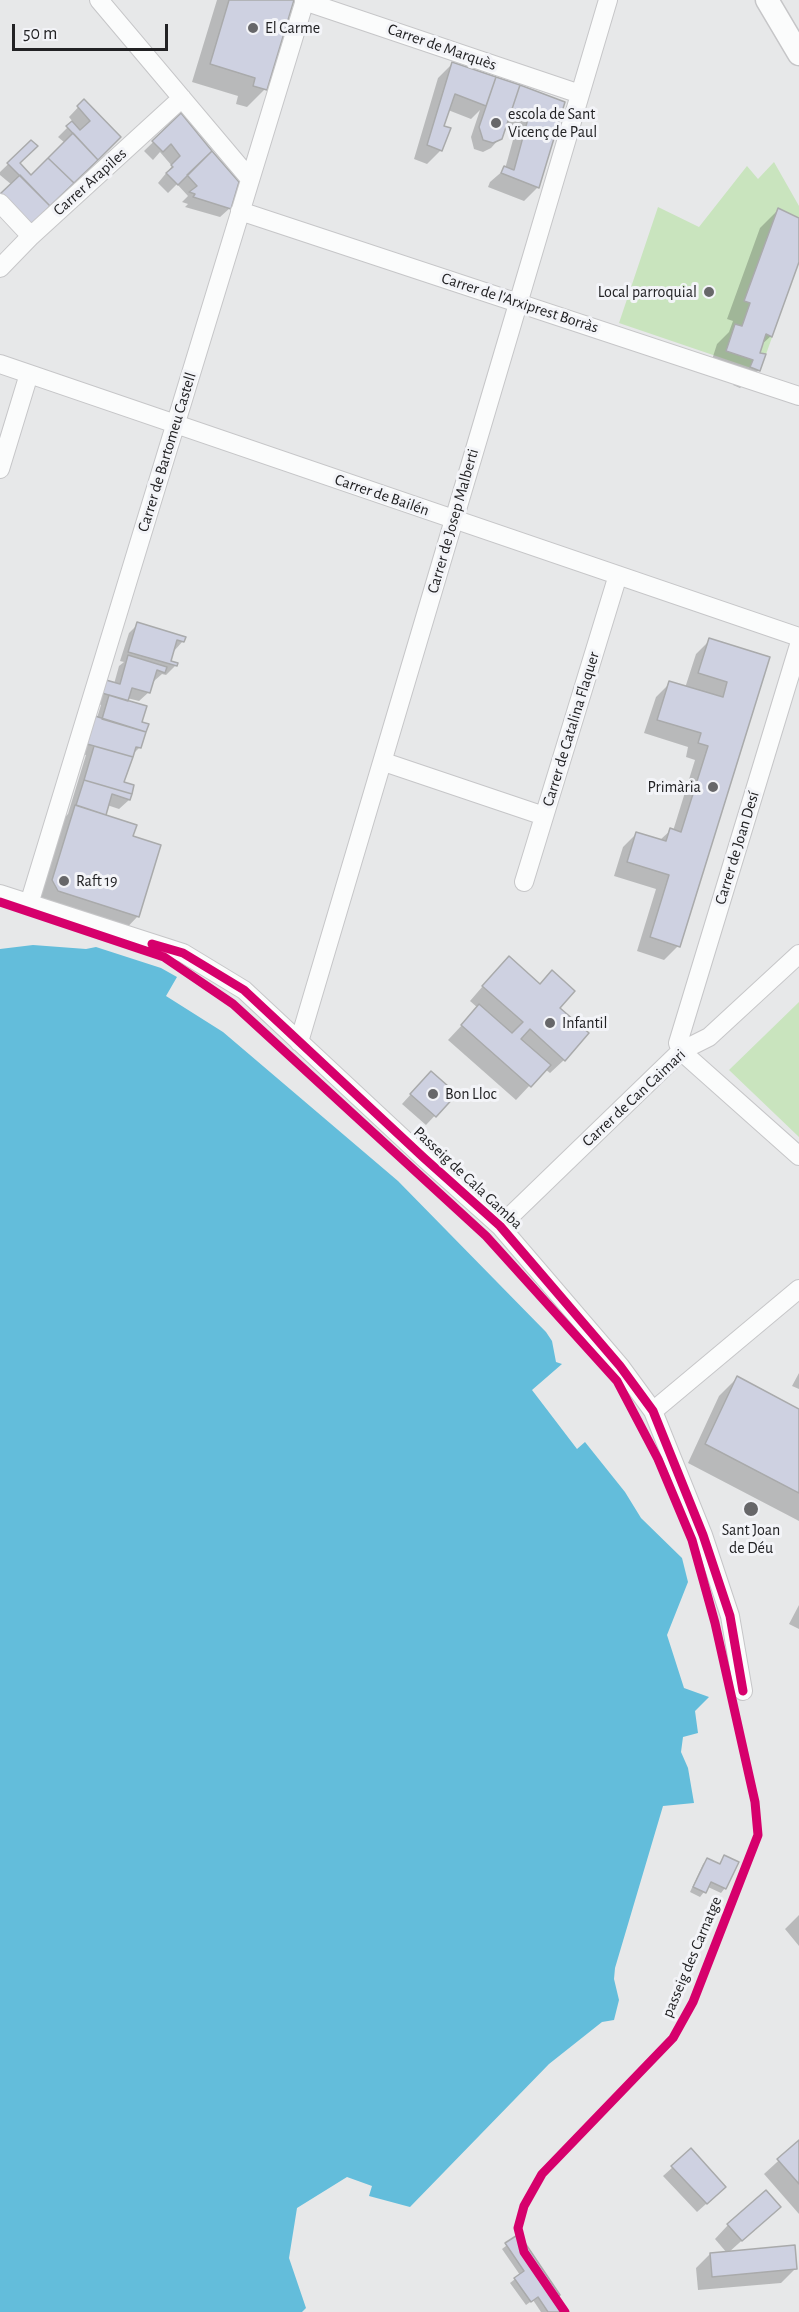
<!DOCTYPE html>
<html>
<head>
<meta charset="utf-8">
<style>
	body { margin:0 }
	#map { position:relative; width:799px; height:2312px; overflow:hidden; background:#e7e8e9; font-family:"Alegreya Sans",sans-serif }
	canvas { display:block }
	.scale { position:absolute; left:12px; top:24px; width:156px; height:27px; box-sizing:border-box; border:3px solid #222224; border-top:0; padding-left:8px; font-size:18px; line-height:21px; white-space:nowrap; color:#222224; -webkit-text-stroke:4px #f3f4f8; paint-order:stroke }
</style>
</head>
<body>
<div id="map">
<canvas width="799" height="2312"></canvas>
<div class="scale">50 m</div>
</div>
<script>
const c = document.querySelector('canvas').getContext('2d');
c.lineJoin = 'round';
function paint(path, color) { c.fillStyle = color; c.fill(path, 'evenodd'); }
function stroke(path, color, width, dash) { c.strokeStyle = color; c.lineWidth = width; c.lineCap = dash ? 'butt' : 'round'; c.setLineDash(dash || []); c.stroke(path); }
function drawText(font, color, halo, rows, align = 'center') {
  c.font = font + ' "Alegreya Sans",sans-serif'; c.lineWidth = 6; c.setLineDash([]); c.textBaseline = 'middle'; c.strokeStyle = halo; c.fillStyle = color; for (const [text, x, y, turn = 0] of rows) {
    c.save(); c.translate(x, y); c.rotate((+turn || 0) * Math.PI / 180); c.textAlign = isNaN(turn) ? turn : align; if (halo) c.strokeText(text, 0, 0); c.fillText(text, 0, 0); c.restore();
  }
}
const green = new Path2D(`
	M774,162l25,44v56l-39,109 -141,-48 39,-116 41,20 48,-61 11,13z
	M799,1002v135l-70,-67z`);
const water = new Path2D(`
	M33,945l53,4 10,-2 65,21 16,9 -11,19 57,36 175,149 148,151 6,9 4,21 6,2 -30,26 45,59 8,-7 40,50 16,26 41,40 6,24 -21,53 17,53 25,9 -14,14 3,22 -15,4 -2,15 7,16 6,35 -31,3 -48,162 -1,11 5,21 -5,20 -12,2 -53,42 -139,143 -41,-11 3,-10 -25,-9 -50,31 -8,50 17,50 -4,4h-302v-1363z`);
const shadow = new Path2D(`
	M217,0h75l-27,89 -18,18 -11,-3 2,-8 -46,-14z
	M452,64l111,38 -25,85 -14,14 -36,-14 2,-5 15,-13 11,-40 -11,-4 -5,13 -9,10 -8,4 -9,-3 -3,-12 9,-27 -9,9 -23,-9 -5,17 -2,23 -14,14 -13,-5 24,-81z
	M84,101l34,36 -97,96 -21,-21v-16l12,-11 -12,-10v-3l31,-30 4,4 -17,17 13,14 34,-34 -7,-6 15,-15 -4,-5z
	M181,115l49,93 -10,9 -35,-10 3,-3 -6,-2 6,-6 -11,-12 -9,9 -10,-10 14,-17 -12,-14 -7,8 -9,-9z
	M778,210l21,10v38l-28,78 -11,10 -1,24 -19,18 -7,-3 3,-7 -27,-9 8,-25 12,-12 4,-11 -6,-2 33,-91z
	M138,624l45,17 -9,10 -5,11 6,4 -9,9 -4,-1 -8,7h-2l-3,11 -10,9 -12,-3 -1,4 14,21v24l-8,8 -10,28 11,3 -4,14 -10,9 -12,-4 -3,11 27,21 7,79 -18,19 -86,-36 23,-74 11,-11 18,-59 -7,-2 18,-35 4,-13 -7,-3 3,-11 17,-7 5,-18 5,-4 -4,-1 9,-28z
	M710,640l59,18 -91,288 -14,14 -27,-9 19,-62 -42,-13 9,-29 14,-14 23,7 11,-10 2,1 22,-71 -9,-3 2,-10 -44,-14 12,-36 14,-14 15,5 11,-34z
	M495,972l44,13 19,23 6,52 -14,13 -5,-4 -29,31 -68,-60 30,-32 -8,-7z
	M422,1082l33,12 -29,31 -24,-21z
	M799,1373v16l-7,-3z
	M737,1378l62,33v110l-111,-58 31,-67z
	M799,1605v24l-10,-5z
	M724,1857l13,6 -12,25 -4,5 -13,-6 -8,10 -10,-5 13,-28 4,-4 11,5z
	M799,1915v31l-14,-17z
	M799,2142v72l-35,-40z
	M673,2167l42,29 -18,16 -34,-36z
	M779,2207l-51,46 67,16 -14,14 -83,7 -2,-22 14,-14 17,-1 -12,-14 13,-14z
	M519,2236l35,63 7,13h-20l-8,-12 -7,5 -16,-22 10,-8 -18,-26z`);
const building = new Path2D(`
	M229,0h65l-27,90 -14,-4 2,-8 -45,-14z
	M452,62l44,15 -10,29 -31,-12 -11,32 7,2 -9,23 -15,-6z
	M496,77l24,8 -18,54 -9,4 -10,-3 -4,-13z
	M520,85l45,17 -26,86 -38,-15 3,-7 10,4 15,-55 -17,-6z
	M84,99l37,38 -23,23 -32,-34 6,-5 8,9 10,-9 -13,-15z
	M181,113l31,38 -34,34 -12,-12 7,-6 -2,-2 9,-9 -9,-12 -8,8 -11,-11z
	M73,133l25,27 -24,23 -26,-25z
	M31,140l7,6 -18,17 11,12 17,-17 26,25 -24,23 -43,-43z
	M212,151l27,31 -8,27 -38,-12 2,-3 -6,-2 8,-6 -10,-11z
	M20,175l30,31 -19,19 -31,-31z
	M778,208l21,10v44l-27,75 -6,-3 -6,19 6,1 -6,17 -10,-4 3,-7 -27,-9 9,-27 7,2 8,-23 -6,-2z
	M137,622l49,15 -2,5 -7,-2 -6,21 7,2 -1,3 -49,-14z
	M709,638l61,19 -90,290 -30,-10 19,-62 -42,-13 9,-30 30,9 4,-13 11,4 27,-86 -10,-3 3,-10 -44,-13 12,-39 54,16 4,-15 -29,-9z
	M128,655l39,12 -2,6 -8,-3 -7,23 -18,-5 -4,13 -26,-8 4,-13 14,4z
	M109,695l38,11 -5,16 7,2 -3,8 -44,-13z
	M95,716l51,16 -5,16 -5,-1 -3,10 -46,-13z
	M94,746l39,11 -9,25 10,3 -2,9 -48,-14z
	M84,780l48,14 -2,6 -18,-6 -6,21 -30,-10z
	M75,805l62,20 -4,11 28,9 -22,72 -81,-26 -6,-11z
	M509,956l31,28 12,-14 23,21 -15,17 29,25 -24,28 -35,-32 -9,10 30,26 -20,22 -70,-62 18,-21 33,29 11,-11 -41,-36z
	M431,1071l26,23 -21,23 -26,-23z
	M737,1376l62,33v84l-94,-49z
	M724,1855l15,7 -13,27 -15,-7 -5,11 -13,-6 14,-29 13,6z
	M799,2140v44l-22,-25z
	M691,2148l35,39 -19,17 -36,-38z
	M766,2190l15,17 -39,34 -15,-17z
	M519,2234l41,61 -5,4 8,13h-15l-10,-15 -7,5 -17,-24 10,-7 -19,-28z
	M795,2245l2,24 -85,8 -2,-24z`);
const minor = new Path2D(`
	M99,0l151,179
	M304,1l276,93
	M0,203l31,33
	M240,211l559,185
	M0,268l31,-32 151,-138
	M0,364l799,273
	M0,469l29,-95
	M384,762l160,54
	M524,882l94,-307
	M0,894l183,59 61,37 180,168 76,68 120,140 33,45 50,124 27,81 13,75
	M29,904l276,-904
	M299,1042c106,-347 204,-695 309,-1042
	M681,1051l-3,-8 121,-398
	M681,1051l118,105
	M500,1226l181,-175 28,-14 90,-83
	M653,1411l146,-122`);
const tertiary = new Path2D(`
	M767,0l32,54`);
const cycleway = new Path2D(`
	M0,902l164,55 69,47 253,232 131,145 41,78 34,81 23,83 40,179 3,33 -65,167 -20,36 -131,136 -18,32 -6,22 6,24 41,60
	M152,944l31,9 61,37 180,168 76,68 120,140 33,45 50,124 27,81 13,75`);
const markers = [
	[253,28,6,"#676769"],
	[496,123,6,"#676769"],
	[709,292,6,"#676769"],
	[713,787,6,"#676769"],
	[64,881,6,"#676769"],
	[550,1023,6,"#676769"],
	[433,1094,6,"#676769"],
	[751,1509,8,"#676769"]
];
const poiNames = [
	["El Carme",265,28],
	["escola de Sant",508,114],
	["Vicenç de Paul",508,132],
	["Local parroquial",697,292,"right"],
	["Primària",701,787,"right"],
	["Raft 19",76,881],
	["Infantil",562,1023],
	["Bon Lloc",445,1094],
	["Sant Joan",751,1530,"center"],
	["de Déu",751,1548,"center"]
];
const streetNames = [
	["Carrer de Marquès",442,47,19],
	["Carrer Arapiles",90,182,-42],
	["Carrer de l'Arxiprest Borràs",520,303,18],
	["Carrer de Bartomeu Castell",167,452,-73],
	["Carrer de Bailén",382,495,19],
	["Carrer de Josep Malberti",453,521,-74],
	["Carrer de Catalina Flaquer",571,729,-73],
	["Carrer de Joan Desí",737,848,-73],
	["Carrer de Can Caimari",634,1098,-43],
	["Passeig de Cala Gamba",468,1178,43],
	["passeig des Carnatge",692,1957,-67]
];
paint(green, '#c9e4be');
paint(water, '#63bddb');
paint(shadow, '#0003');
paint(building, '#ced1e1');
stroke(building, '#a9aaab', 1.5);
stroke(minor, '#c6c6c8', 20);
stroke(tertiary, '#c6c6c8', 25);
stroke(minor, '#fbfcfc', 18);
stroke(tertiary, '#fbfcfc', 22);
stroke(cycleway, '#d6006c', 9);
for (const [x, y, r, color] of markers) { const dot = new Path2D(); dot.arc(x, y, r, 0, 2 * Math.PI); c.fillStyle = color; c.fill(dot); stroke(dot, '#f3f4f8', 2); }
drawText('16px', '#222224', '#f3f4f8', poiNames, 'left');
drawText('16px', '#222224', '#f3f4f8', streetNames);
</script>
</body>
</html>
